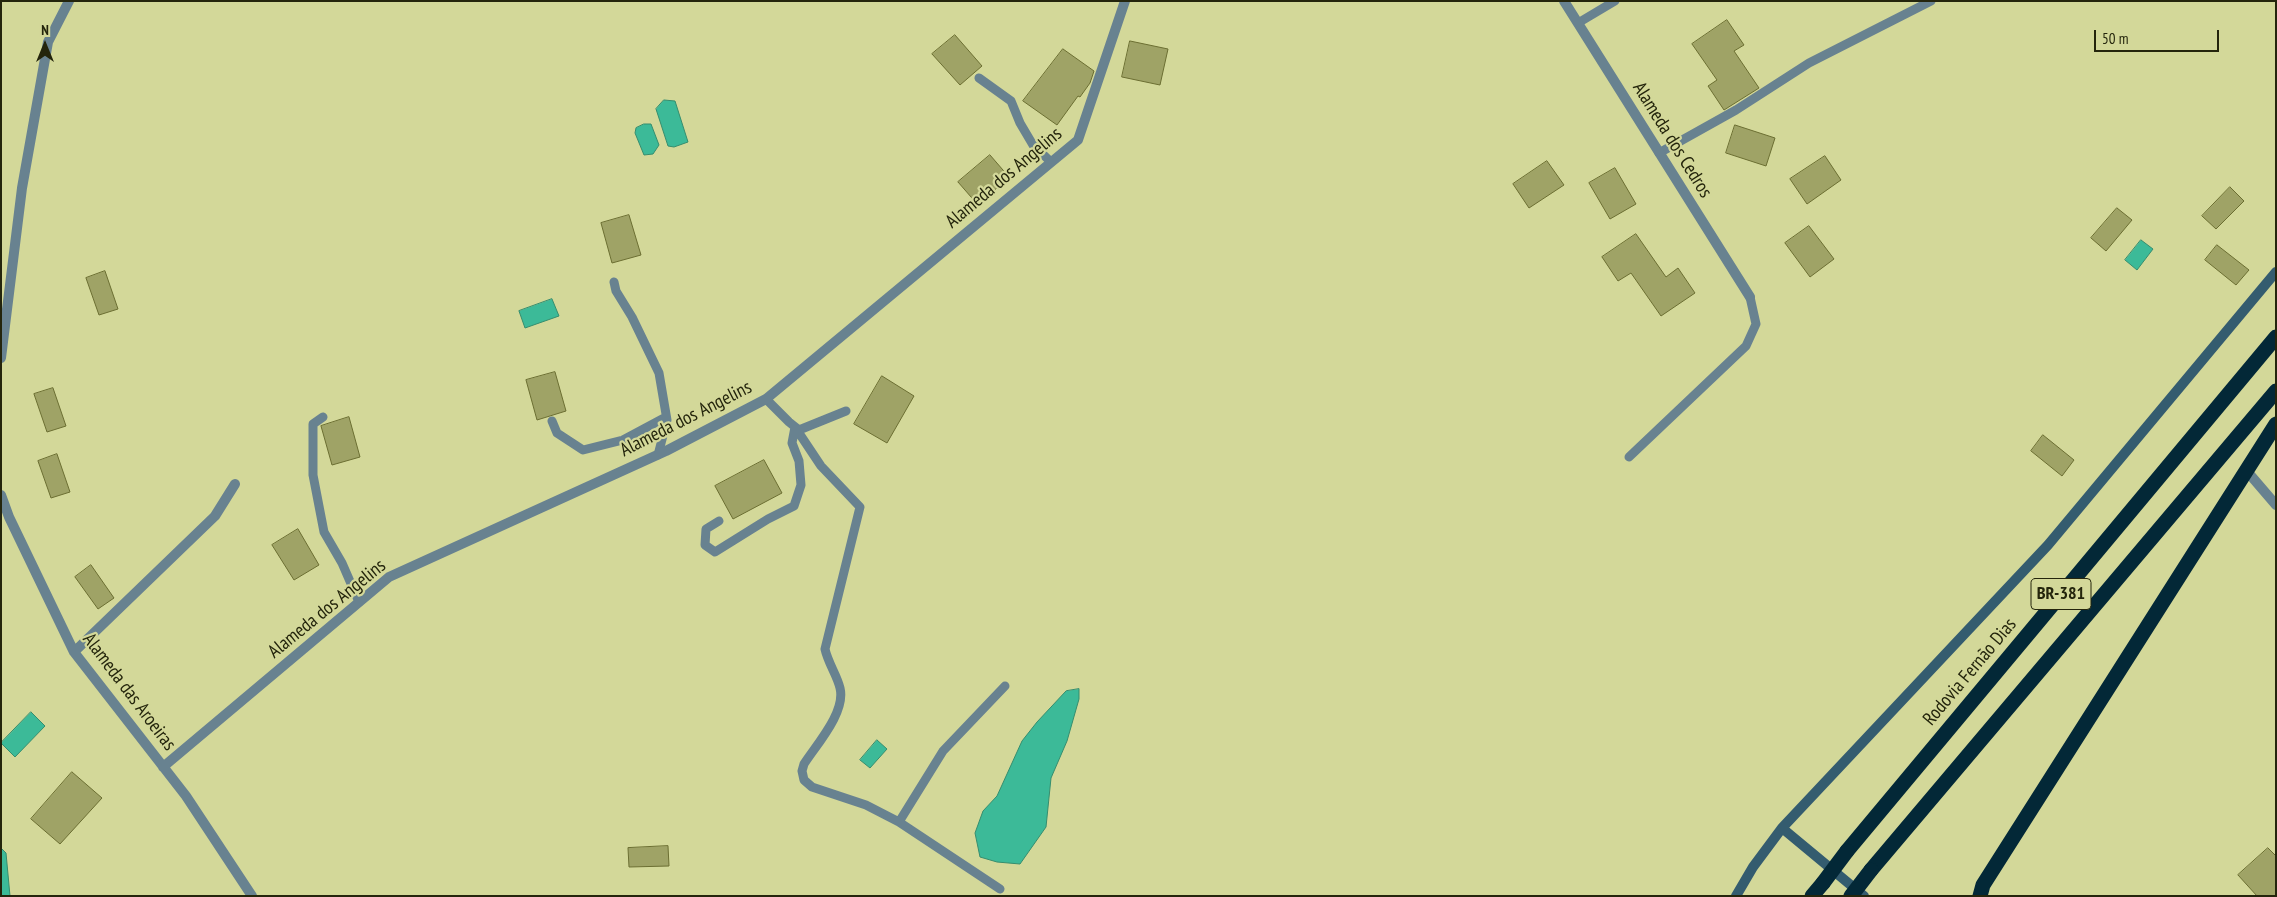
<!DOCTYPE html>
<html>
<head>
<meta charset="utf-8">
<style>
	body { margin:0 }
	#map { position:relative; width:2277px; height:897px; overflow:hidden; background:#d3d899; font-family:"PT Sans Narrow",sans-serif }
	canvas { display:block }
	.frame { position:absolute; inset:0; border:2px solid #24250c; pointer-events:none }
	.north { position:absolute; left:20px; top:20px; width:50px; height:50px; -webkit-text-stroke:4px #d3d899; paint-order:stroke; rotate:0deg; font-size:14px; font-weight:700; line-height:20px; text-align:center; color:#24250c }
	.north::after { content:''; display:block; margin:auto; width:18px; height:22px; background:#24250c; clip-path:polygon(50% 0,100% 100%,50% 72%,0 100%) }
	.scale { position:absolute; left:2094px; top:30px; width:125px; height:22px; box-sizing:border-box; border:2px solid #24250c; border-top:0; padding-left:6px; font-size:15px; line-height:18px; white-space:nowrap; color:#24250c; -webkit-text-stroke:4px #d3d899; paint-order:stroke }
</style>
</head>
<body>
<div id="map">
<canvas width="2277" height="897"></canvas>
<div class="frame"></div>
<div class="north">N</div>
<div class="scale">50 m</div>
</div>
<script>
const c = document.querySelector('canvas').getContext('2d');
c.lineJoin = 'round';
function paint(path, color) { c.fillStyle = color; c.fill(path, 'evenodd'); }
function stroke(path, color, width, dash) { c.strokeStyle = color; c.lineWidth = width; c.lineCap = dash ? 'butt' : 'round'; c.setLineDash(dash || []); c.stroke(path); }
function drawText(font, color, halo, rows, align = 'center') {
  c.font = font + ' "PT Sans Narrow",sans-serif'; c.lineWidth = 4.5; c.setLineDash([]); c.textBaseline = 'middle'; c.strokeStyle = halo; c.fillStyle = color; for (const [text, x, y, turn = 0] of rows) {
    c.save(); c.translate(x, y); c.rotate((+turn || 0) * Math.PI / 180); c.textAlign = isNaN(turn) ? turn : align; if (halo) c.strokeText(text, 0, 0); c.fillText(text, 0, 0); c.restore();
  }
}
const water = new Path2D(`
	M664,100l11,1 13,41 -14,5 -6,-1 -12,-37z
	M644,124h7l8,21 -6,9 -9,1 -9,-22 1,-5z
	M2141,240l12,9 -16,21 -12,-10z
	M552,299l7,17 -34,12 -6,-17z
	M1079,689v10l-12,42 -16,37 -5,49 -26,37 -23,-2 -17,-5 -5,-24 8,-22 14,-15 25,-55 15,-19 29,-31z
	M31,712l14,14 -30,31 -14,-14z
	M877,740l10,9 -17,19 -10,-8z
	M1,848l5,5 4,43h-9z`);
const building = new Path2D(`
	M1727,20l17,25 -10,6 25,37 -35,22 -16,-24 9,-6 -25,-36z
	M955,35l27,31 -22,19 -28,-31z
	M1130,41l38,8 -8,36 -38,-8z
	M1063,49l31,22 -4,12 -10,14 -2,-1 -21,29 -34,-24z
	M1735,125l40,13 -9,28 -40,-13z
	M990,155l19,22 -31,28 -20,-23z
	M1825,156l16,24 -34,24 -17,-25z
	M1547,161l17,24 -35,23 -16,-24z
	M1615,168l21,36 -26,15 -21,-36z
	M2230,187l14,14 -28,28 -14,-13z
	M2117,208l15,12 -26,31 -15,-13z
	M629,215l12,40 -29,8 -11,-40z
	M1809,226l25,33 -24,18 -25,-34z
	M1636,234l30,43 12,-9 17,25 -34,23 -30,-43 -13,8 -16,-24z
	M2217,245l32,25 -13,15 -31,-25z
	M105,271l13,38 -19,6 -13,-37z
	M555,372l11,39 -29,9 -11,-40z
	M882,376l32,20 -27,47 -33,-19z
	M53,388l13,38 -19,6 -13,-38z
	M349,417l11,40 -28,8 -11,-39z
	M2043,435l31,25 -12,16 -31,-25z
	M57,454l13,38 -19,6 -13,-37z
	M764,460l18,33 -49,26 -18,-33z
	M298,529l21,36 -25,15 -22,-35z
	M91,565l23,33 -16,11 -23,-32z
	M72,772l30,26 -42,46 -29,-25z
	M668,846l1,20 -40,1 -1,-19z
	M2268,848l8,8v40h-19l-19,-21z`);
const service = new Path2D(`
	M1578,23l37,-22
	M979,78l32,23 9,22 13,22 18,17
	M1659,153l77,-43 73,-47 122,-62
	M614,282l2,9 16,26 27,56 8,47 -9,35
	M766,399l23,23 10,8 47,-19
	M323,417l-10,7v51l11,57 18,31 17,39
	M552,421l5,12 26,17 40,-10 43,-23
	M795,427l26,39 39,41 -35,142c3,14 12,26 15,39 6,24 -23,56 -36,76l-2,7 2,9 8,7 54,18 33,17 101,67
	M1629,457l117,-111 10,-22 -6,-27
	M719,521l-13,8 -1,16 10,7 53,-33 26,-13 7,-21 -2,-24 -7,-18 3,-16
	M899,822l44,-71 62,-65`);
const minor = new Path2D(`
	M1564,1l186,296
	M1,358l21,-170 26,-146 21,-41
	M2246,470l30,35
	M1,495l8,22 65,135 112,144 66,100
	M74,652l141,-136 20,-32
	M163,767l226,-190 277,-126 100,-52 312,-259 47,-139`);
const secondary = new Path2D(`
	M1782,828l82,68
	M1736,896l17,-29 29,-39 266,-283 228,-273`);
const motorway = new Path2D(`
	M1847,851l429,-514
	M1871,870l405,-479
	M1812,896l11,-13
	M1980,896l3,-11 293,-461`);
const motorwayBridge = new Path2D(`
	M1823,883l24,-32
	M1851,896l20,-26`);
const shields = [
	[2061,594,60]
];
const shieldNames = [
	["BR-381",2061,594]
];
const streetNames = [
	["Alameda dos Cedros",1672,140,58],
	["Alameda dos Angelins",1004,178,-40],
	["Alameda dos Angelins",686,419,-27],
	["Alameda dos Angelins",327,609,-39],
	["Rodovia Fernão Dias",1970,672,-50],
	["Alameda das Aroeiras",129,692,53]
];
paint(water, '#3cba98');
stroke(water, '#358d6e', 1);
paint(building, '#9fa366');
stroke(building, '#6b6e32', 1);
stroke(service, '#688290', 9);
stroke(minor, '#688290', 10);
stroke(secondary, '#345c6f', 10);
stroke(motorway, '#032837', 15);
stroke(motorwayBridge, '#032837', 15);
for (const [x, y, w] of shields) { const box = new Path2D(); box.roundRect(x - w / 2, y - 15.5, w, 31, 4); c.fillStyle = '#d3d899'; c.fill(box); stroke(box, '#24250c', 1); }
drawText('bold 18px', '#24250c', null, shieldNames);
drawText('19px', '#24250c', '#d3d899', streetNames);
</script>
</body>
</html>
